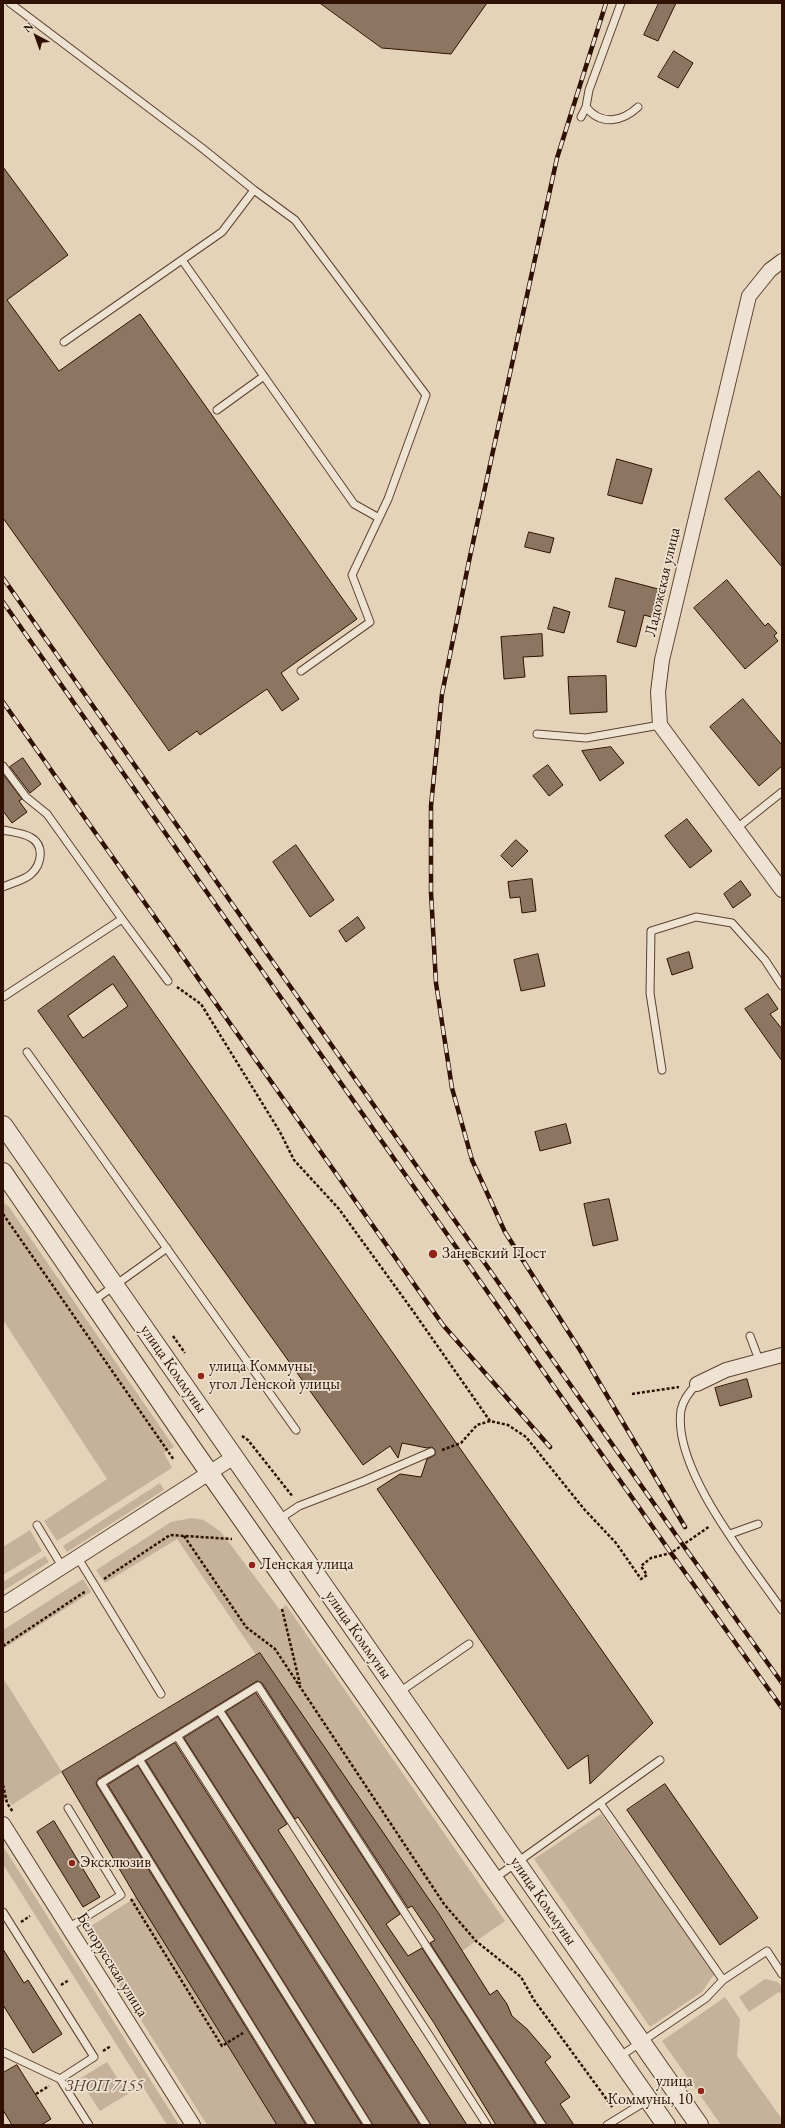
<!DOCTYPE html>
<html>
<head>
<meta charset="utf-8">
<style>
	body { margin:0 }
	#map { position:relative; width:785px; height:2128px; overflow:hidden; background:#e5d3b9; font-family:"EB Garamond",serif }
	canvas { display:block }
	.frame { position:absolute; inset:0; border:4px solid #2e1102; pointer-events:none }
	.north { position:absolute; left:16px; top:16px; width:40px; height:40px; -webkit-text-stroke:3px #eee2d2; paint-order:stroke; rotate:319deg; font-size:11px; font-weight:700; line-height:16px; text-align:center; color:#2e1102 }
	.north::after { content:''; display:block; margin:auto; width:14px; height:18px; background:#2e1102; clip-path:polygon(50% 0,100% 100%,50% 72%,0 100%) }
</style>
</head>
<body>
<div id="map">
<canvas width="785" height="2128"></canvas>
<div class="frame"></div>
<div class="north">N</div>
</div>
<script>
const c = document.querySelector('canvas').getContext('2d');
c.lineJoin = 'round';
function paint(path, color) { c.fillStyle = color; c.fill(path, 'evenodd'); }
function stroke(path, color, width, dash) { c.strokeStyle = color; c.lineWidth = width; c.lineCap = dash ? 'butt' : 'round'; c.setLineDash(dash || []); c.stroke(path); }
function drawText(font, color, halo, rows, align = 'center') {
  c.font = font + ' "EB Garamond",serif'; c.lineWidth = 3.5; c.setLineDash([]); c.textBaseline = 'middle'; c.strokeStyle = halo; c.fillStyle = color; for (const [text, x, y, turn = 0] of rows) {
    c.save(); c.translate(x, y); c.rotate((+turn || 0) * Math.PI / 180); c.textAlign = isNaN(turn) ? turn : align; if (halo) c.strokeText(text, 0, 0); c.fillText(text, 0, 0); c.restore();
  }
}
const green = new Path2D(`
	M3,1202l6,5 165,240 -10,6 8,15 -115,73 -13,-20 63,-42 -104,-159z
	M160,1483l4,7 -97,62 -4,-6z
	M192,1518l12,2 17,12 59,78 6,-5 219,316 -43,30 -23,-37 -179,-261 -4,2 -79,-116 -72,44 -9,-13 75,-48z
	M30,1530l12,21 -39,24v-28z
	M45,1556l4,6 -46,29v-9z
	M83,1579l8,13 -88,57v-19z
	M3,1678l59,94 -50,33 -4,-5 -5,2z
	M601,1814l114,159 -13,19 -52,35 -116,-168z
	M3,1846l176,279h-12l-164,-261z
	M136,1897l141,228h-70l-121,-192 2,-5z
	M765,1979l13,3 4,5v8l-3,-3 -30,20 -10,-15z
	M725,1997l15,22 -3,37 45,63v6h-61l-59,-84z
	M107,2062l21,32 -28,17 -21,-32z`);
const building = new Path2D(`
	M320,3h167l-36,51 -69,-6z
	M659,3h17l-18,38 -14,-6z
	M674,51l19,12 -15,25 -20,-11z
	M3,167l65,88 -61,45 52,71 81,-57 217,305 -76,54 18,26 -17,12 -15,-22 -67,46 -3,-4 -28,20 -166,-233z
	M617,459l35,10 -10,35 -34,-9z
	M759,471l23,28v68l-57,-68z
	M529,532l25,6 -4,15 -25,-6z
	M616,578l50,13 -7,28 -15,-4 -8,32 -19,-5 8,-31 -16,-4z
	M727,580l38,46 3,-3 9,10 -3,3 4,5 -33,28 -51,-61z
	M554,607l16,5 -6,21 -16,-4z
	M542,634l1,22 -20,1 2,20 -21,2 -3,-42z
	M606,676l1,36 -37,2 -2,-37z
	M743,699l39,46v21l-23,20 -49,-59z
	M611,747l13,16 -24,18 -18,-30z
	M23,758l18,26 -11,9 -20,-26z
	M548,765l15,20 -14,11 -16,-20z
	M3,774l19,25 -3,2 8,11 -15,11 -9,-12z
	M687,819l25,32 -22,17 -25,-32z
	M516,840l12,11 -16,16 -11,-11z
	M296,845l38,55 -24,17 -37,-55z
	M532,879l4,32 -14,2 -2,-16 -10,1 -2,-16z
	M741,881l10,14 -18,13 -9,-14z
	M358,917l7,11 -19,14 -7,-11z
	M689,952l4,16 -21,7 -5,-16z
	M538,954l7,32 -24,5 -7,-31z
	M114,956l539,767 -63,61 -2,-29 -20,14 -191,-280 23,-15 21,3 6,-18 8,-4v-5l-3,-3 -5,1 -25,-5 -4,15 -8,-12 -27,19 -325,-454zM113,984l15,22 -45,32 -15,-22z
	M768,994l10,15 -8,5 12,15v32l-37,-52z
	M566,1124l5,19 -31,8 -5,-19z
	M609,1199l9,41 -25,6 -9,-42z
	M747,1379l5,18 -32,9 -5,-18z
	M260,1653l179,261 51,81 7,-5 10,14 5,12 15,13 24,28 -6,5 25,35 -10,7 14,21h-27l-117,-182 5,-3 -23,-34 -4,2 -146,-225 -5,-2 -159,98 -2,5 210,341h-29l-141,-228 -74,-125z
	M256,1693l144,221 -14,10 22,32 14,-8 114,177h-40l-62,-102 -136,-206 -3,2 -69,-107z
	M218,1717l69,107 -9,6 189,295h-36l-247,-387z
	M175,1743l245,382h-47l-227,-364z
	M138,1766l224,359h-45l-209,-340z
	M665,1784l93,134 -38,27 -93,-135z
	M54,1821l46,76 -17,10 -46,-75z
	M3,1949l21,34 4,-3 34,54 -29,19 -30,-48z
	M17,2065l34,54 -10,6h-29l-9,-15v-37z`);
const path = new Path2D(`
	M177,987l24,17 79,128 14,28 45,49 74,102 77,110
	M3,1214l171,246
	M173,1336l12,17
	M632,1394l47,-7
	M242,1436l6,4 45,57
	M442,1450l19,-7 16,-18 13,-4 18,4 18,12 58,72 32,34 25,36 6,-4 -6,-9 10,-8 20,-5 39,-27
	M184,1536l62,91 29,22 169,255 32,37 45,36 13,23 79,108
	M104,1579l66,-44 62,4
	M282,1609l18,75
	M3,1646l83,-55
	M3,1785l4,18 6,9
	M131,1899l91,147 21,-13
	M21,1922l9,-6
	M61,1985l8,-5
	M103,2051l8,-5
	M36,2094l13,-8`);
const service = new Path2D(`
	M10,3l192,145 52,42 -32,42 -158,110
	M586,107c15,19 36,15 52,0
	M581,117l5,-10 3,-17 32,-87
	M254,190l41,30 131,175 -38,104 -36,76 18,47 -69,49
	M182,260l172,244 25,14
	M217,410l47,-34
	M537,734l49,4 74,-13
	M3,766l23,31 21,17 75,105 46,62
	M737,828l45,-36
	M3,830c9,2 19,3 27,7 15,8 12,27 1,37 -6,6 -20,9 -28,13
	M3,997l119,-78
	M27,1052l269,378
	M662,1070l-12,-77 1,-62 45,-14 36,6 33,37 17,26
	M93,1301l74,-53
	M750,1336l9,24
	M697,1384c-7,7 -14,16 -16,26 -9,59 68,152 101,200
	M278,1520l21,-14 65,-25 67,-29
	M37,1525l26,43
	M730,1534l28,-10
	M78,1558l83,136
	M398,1693l71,-49
	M219,1710l268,415
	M177,1736l249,389
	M139,1759l229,366
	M600,1803l123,177
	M495,1878l165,-118
	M3,1912l91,145 -34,22
	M68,1928l53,-33 -53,-87
	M3,2052l57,27 29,46
	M619,2057l87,-59 17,-18 44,-29 15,23
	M312,2125l-211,-342 157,-97 284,439
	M607,2125l41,-25`);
const minor = new Path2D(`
	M782,261l-12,9 -21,26 -87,364 -4,32 2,33 122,165
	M697,1384l29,-14 56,-15
	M3,1605l231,-148
	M3,1824l190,301`);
const tertiary = new Path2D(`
	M3,1125l696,1000
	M3,1172l189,276 474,677`);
const rail = new Path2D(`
	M606,3l-49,155 -88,403 -27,133 -11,112v86l5,91 16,105 20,72 33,72 75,118 105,177
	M3,578l680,967 99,138
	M3,602l668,951 111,155
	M3,702l440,623 107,122`);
const markers = [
	[433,1254,5,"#8f2418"],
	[201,1376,4,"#8f2418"],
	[252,1565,4,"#8f2418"],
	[72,1863,4,"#8f2418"],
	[701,2091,4,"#8f2418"]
];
const streetNames = [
	["Ладожская улица",663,582,-77],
	["улица Коммуны",173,1369,55],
	["улица Коммуны",358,1635,55],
	["улица Коммуны",543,1901,55],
	["Белорусская улица",112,1965,58]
];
const poiNames = [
	["Заневский Пост",442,1254],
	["улица Коммуны,",209,1367],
	["угол Ленской улицы",209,1385],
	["Ленская улица",260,1565],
	["Эксклюзив",80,1863],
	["улица",693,2082,"right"],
	["Коммуны, 10",693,2100,"right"]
];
const parkNames = [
	["ЗНОП 7155",104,2087]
];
paint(green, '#c6b29a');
paint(building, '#8d7661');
stroke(building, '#2e1102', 1);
stroke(service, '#5c4230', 9);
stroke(minor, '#5c4230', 16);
stroke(tertiary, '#5c4230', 20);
stroke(path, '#2e1102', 2.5, [3, 2]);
stroke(service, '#eee2d2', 7);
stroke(minor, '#eee2d2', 14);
stroke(tertiary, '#eee2d2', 18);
stroke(rail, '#2e1102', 4.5);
stroke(rail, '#eee2d2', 3, [9]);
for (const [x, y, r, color] of markers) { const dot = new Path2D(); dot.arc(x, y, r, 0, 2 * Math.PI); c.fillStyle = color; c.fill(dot); stroke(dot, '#eee2d2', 1.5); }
drawText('16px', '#2e1102', '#eee2d2', streetNames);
drawText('16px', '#2e1102', '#eee2d2', poiNames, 'left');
drawText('italic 16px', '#5c4130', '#eee2d2', parkNames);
</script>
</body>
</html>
